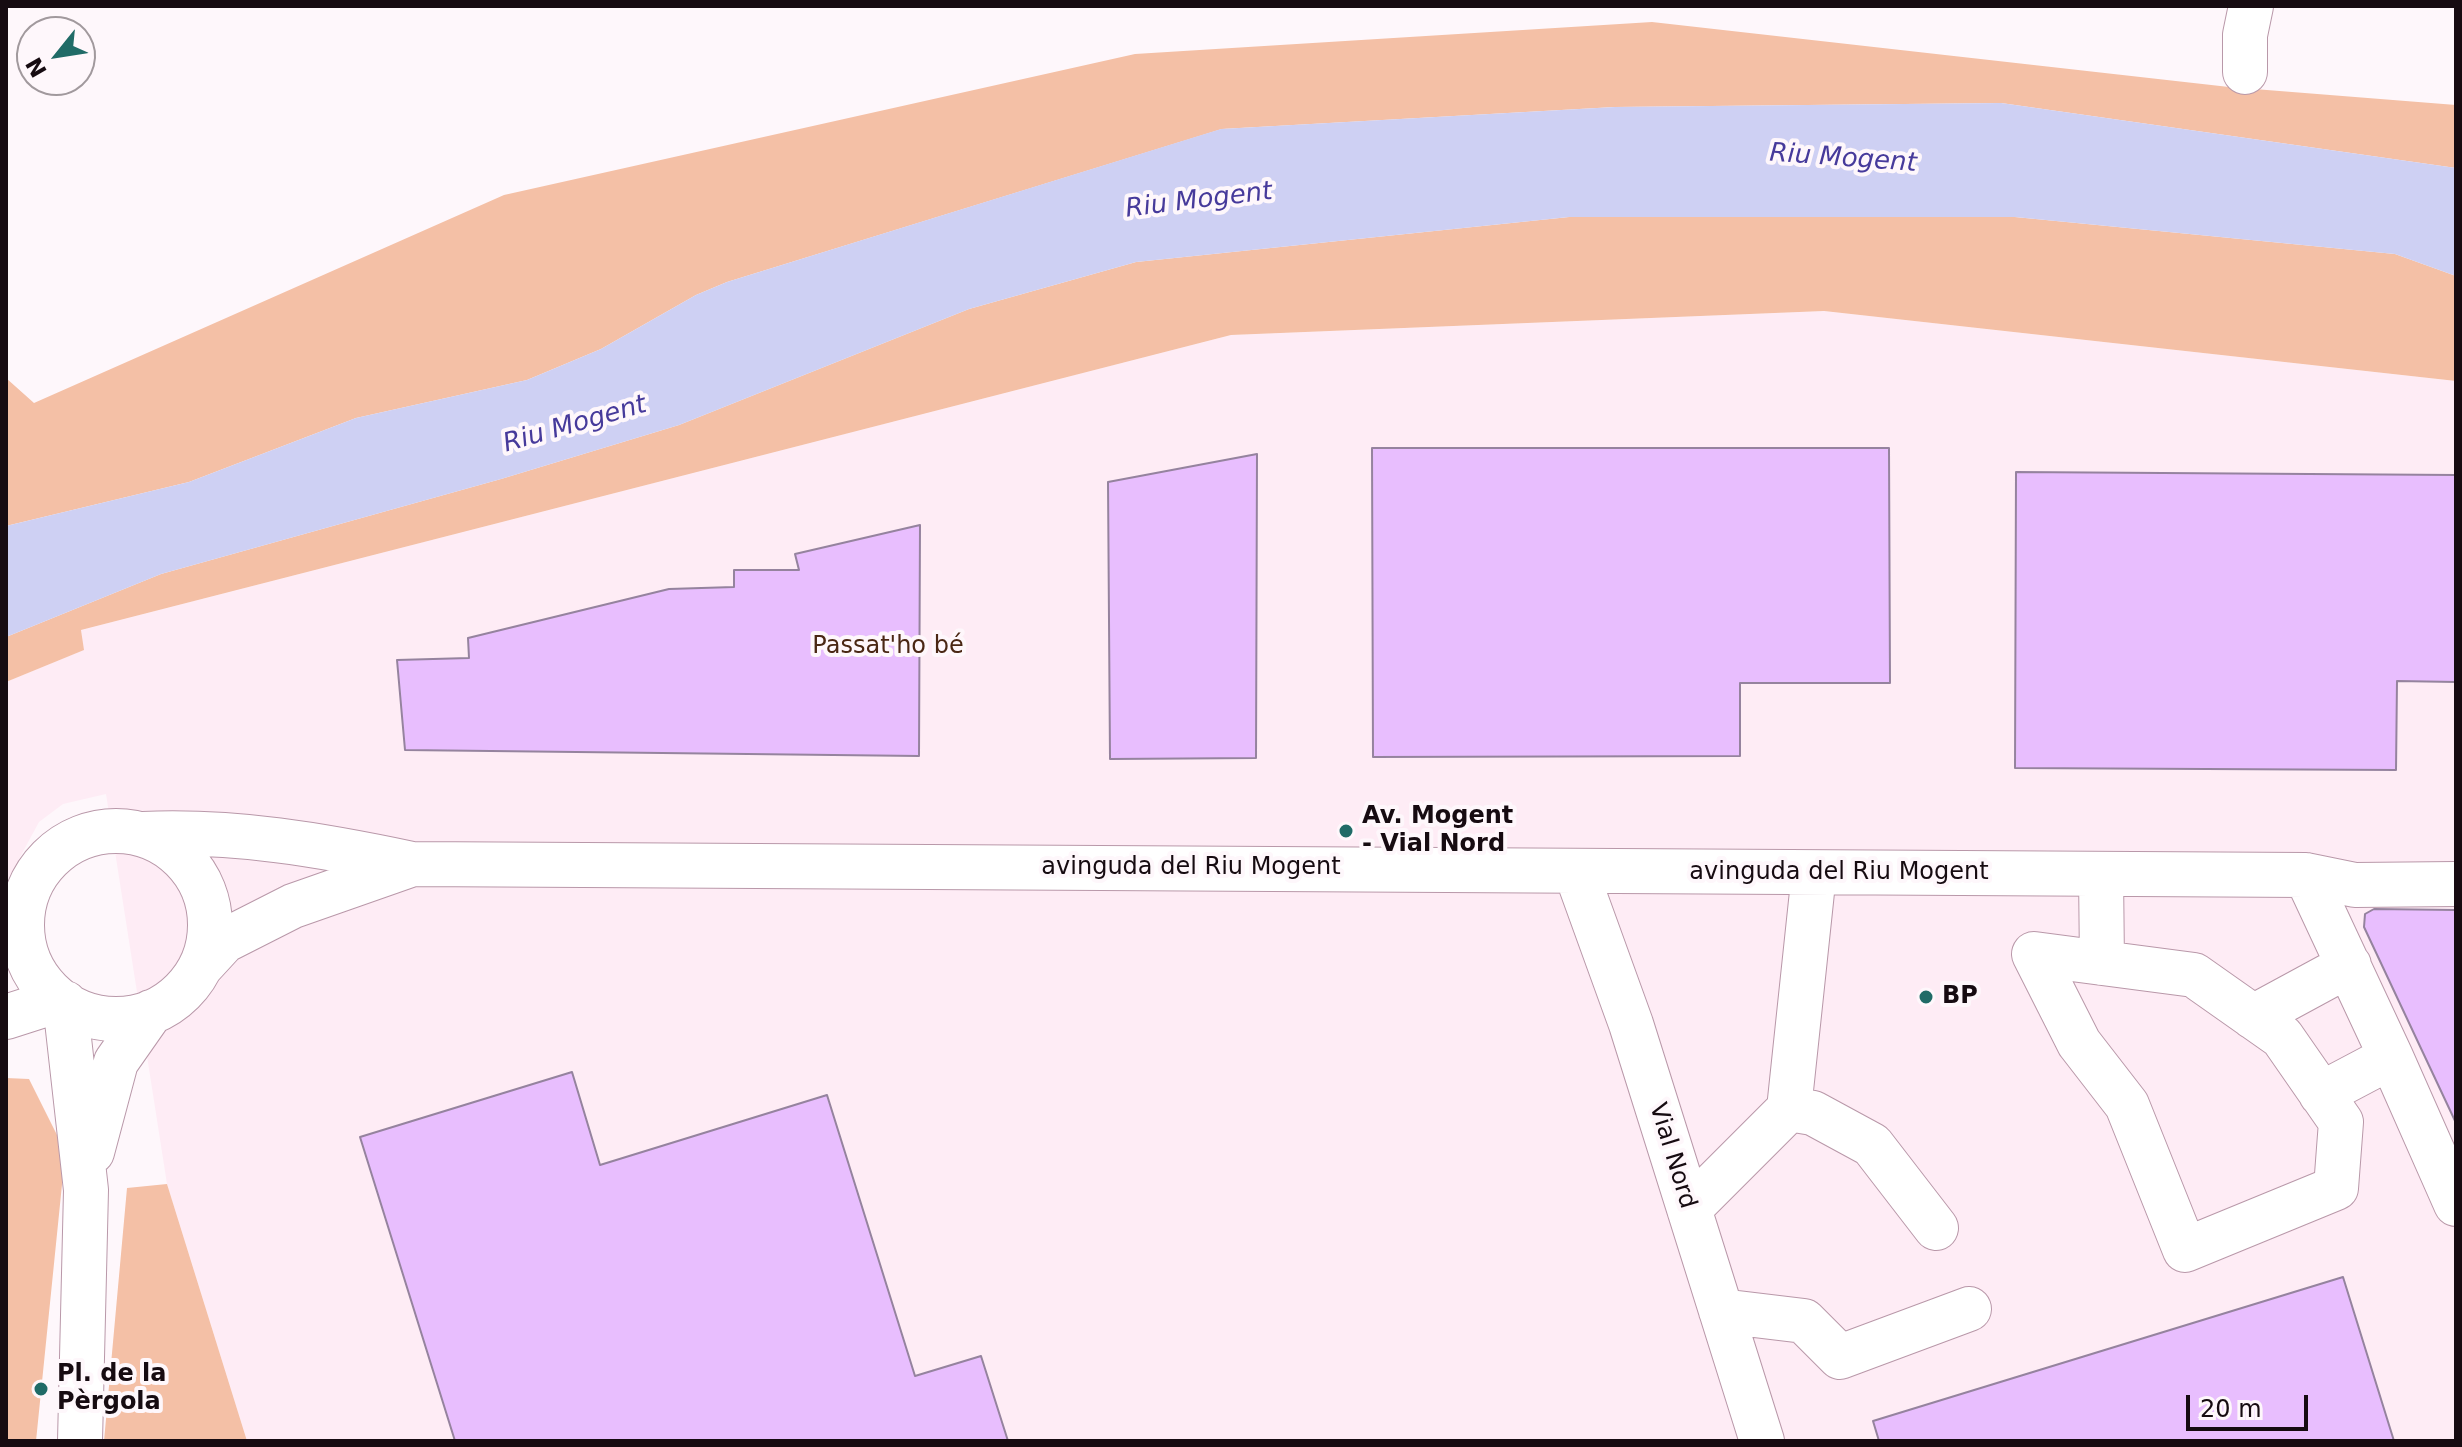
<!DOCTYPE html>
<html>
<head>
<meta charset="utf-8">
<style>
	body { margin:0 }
	#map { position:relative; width:2462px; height:1447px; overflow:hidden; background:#fef7fb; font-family:"DejaVu Sans",sans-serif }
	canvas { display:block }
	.frame { position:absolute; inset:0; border:8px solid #160b11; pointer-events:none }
	.north { position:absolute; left:16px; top:16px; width:80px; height:80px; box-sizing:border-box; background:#fef7fb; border:2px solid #a1999d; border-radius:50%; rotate:240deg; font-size:22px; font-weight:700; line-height:32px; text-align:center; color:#160b11 }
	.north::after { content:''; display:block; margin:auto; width:28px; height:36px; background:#206b67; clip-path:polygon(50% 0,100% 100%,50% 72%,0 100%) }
	.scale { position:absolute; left:2186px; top:1395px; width:122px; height:36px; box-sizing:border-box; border:4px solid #160b11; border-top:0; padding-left:10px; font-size:24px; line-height:28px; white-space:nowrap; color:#160b11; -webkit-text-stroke:6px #fef7fb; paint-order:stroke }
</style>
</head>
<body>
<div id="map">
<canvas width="2462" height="1447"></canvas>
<div class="frame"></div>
<div class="north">N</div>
<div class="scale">20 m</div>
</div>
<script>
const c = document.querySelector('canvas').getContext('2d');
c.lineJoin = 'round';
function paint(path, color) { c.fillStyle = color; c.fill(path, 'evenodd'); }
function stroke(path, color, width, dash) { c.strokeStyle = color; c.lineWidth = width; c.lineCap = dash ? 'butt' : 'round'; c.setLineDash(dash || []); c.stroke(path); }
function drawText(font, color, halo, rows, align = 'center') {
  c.font = font + ' "DejaVu Sans",sans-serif'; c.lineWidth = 8; c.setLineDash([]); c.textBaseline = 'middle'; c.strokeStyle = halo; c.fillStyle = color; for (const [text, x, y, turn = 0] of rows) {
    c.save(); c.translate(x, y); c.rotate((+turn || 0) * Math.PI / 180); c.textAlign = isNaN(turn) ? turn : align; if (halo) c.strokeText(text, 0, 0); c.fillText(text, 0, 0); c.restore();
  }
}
const built = new Path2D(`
	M1824,311l632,70v1060h-2209l-80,-257 -61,-390 -43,10 -24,18 -33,61v-201l77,-32 -2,-20 1150,-295z`);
const green = new Path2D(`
	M1652,22l577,65 227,18v63l-455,-65 -386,4 -393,22 -495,153 -31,13 -95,54 -74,31 -171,38 -167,64 -183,44v-148l28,25 470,-208 631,-141z
	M1569,217h446l380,37 61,22v105l-632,-70 -593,24 -1150,295 3,20 -78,32v-45l155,-63 340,-95 178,-54 290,-116 167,-47z
	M6,1078l23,1 32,64 3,22 -28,276h-30z
	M167,1184l80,257h-143l23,-253z`);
const water = new Path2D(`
	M2001,103l455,65v108l-61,-22 -380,-37h-446l-433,45 -167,47 -290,116 -178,54 -340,95 -155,63v-111l183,-44 167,-64 171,-38 74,-31 95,-54 31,-13 494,-153 394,-22z`);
const building = new Path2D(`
	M1372,448h517l1,235h-150v73l-367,1z
	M1257,454l-1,304 -146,1 -2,-277z
	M2016,472l440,3v207l-59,-1 -1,89 -381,-2z
	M920,525l-1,231 -514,-6 -8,-90 72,-2 -1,-20 201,-49 65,-2v-17h65l-4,-16z
	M2374,909l82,1v213l-92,-196 1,-13z
	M572,1072l28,93 227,-70 88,281 66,-20 27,85h-553l-95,-304z
	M2343,1277l51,164h-515l-6,-20z`);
const minor = new Path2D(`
	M2245,72v-37l6,-29
	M22 925a94 94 0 1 1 188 0a94 94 0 1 1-188 0Z
	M143,834c92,-4 179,11 269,30l1894,11 49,10 101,-1
	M1576,872l55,152 131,417
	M2101,874l1,89
	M2306,875l85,182 65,147
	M2034,954l160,21 88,62 59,85 -5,66 -151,62 -58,-145 -48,-62z
	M201,966l23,-25 69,-35 117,-41
	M65,1003l21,187 -6,251
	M6,1017l53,-17
	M2253,1017l96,-52
	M2321,1094l70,-37
	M1789,1109l25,-236
	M92,1152l24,-90 35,-50
	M1689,1209l100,-100 24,4 59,32 64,83
	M1721,1311l83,10 36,36 129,-48`);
const markers = [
	[1346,831,8,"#206b67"],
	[1926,997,8,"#206b67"],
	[41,1389,8,"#206b67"]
];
const parkNames = [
	["Passat'ho bé",888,647]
];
const poiNames = [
	["Av. Mogent",1362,817],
	["- Vial Nord",1362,845],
	["BP",1942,997],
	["Pl. de la",57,1375],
	["Pèrgola",57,1403]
];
const streetNames = [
	["avinguda del Riu Mogent",1191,868],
	["avinguda del Riu Mogent",1839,873],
	["Vial Nord",1672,1156,73]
];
const waterNames = [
	["Riu Mogent",1843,159,4],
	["Riu Mogent",1199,201,-7],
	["Riu Mogent",575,425,-16]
];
paint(built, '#feecf5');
paint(green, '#f4c0a6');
paint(water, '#ced0f3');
paint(building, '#e8befe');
stroke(building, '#95839e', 2);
stroke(minor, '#b998a9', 46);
stroke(minor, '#fff', 44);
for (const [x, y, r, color] of markers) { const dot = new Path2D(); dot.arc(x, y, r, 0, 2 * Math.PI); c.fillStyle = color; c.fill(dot); stroke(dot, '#fef7fb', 3); }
drawText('24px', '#4a2714', '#fef7fb', parkNames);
drawText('bold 24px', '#160b11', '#fef7fb', poiNames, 'left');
drawText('24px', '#160b11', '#fef7fb', streetNames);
drawText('italic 26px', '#463a9b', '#fef7fb', waterNames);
</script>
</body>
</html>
